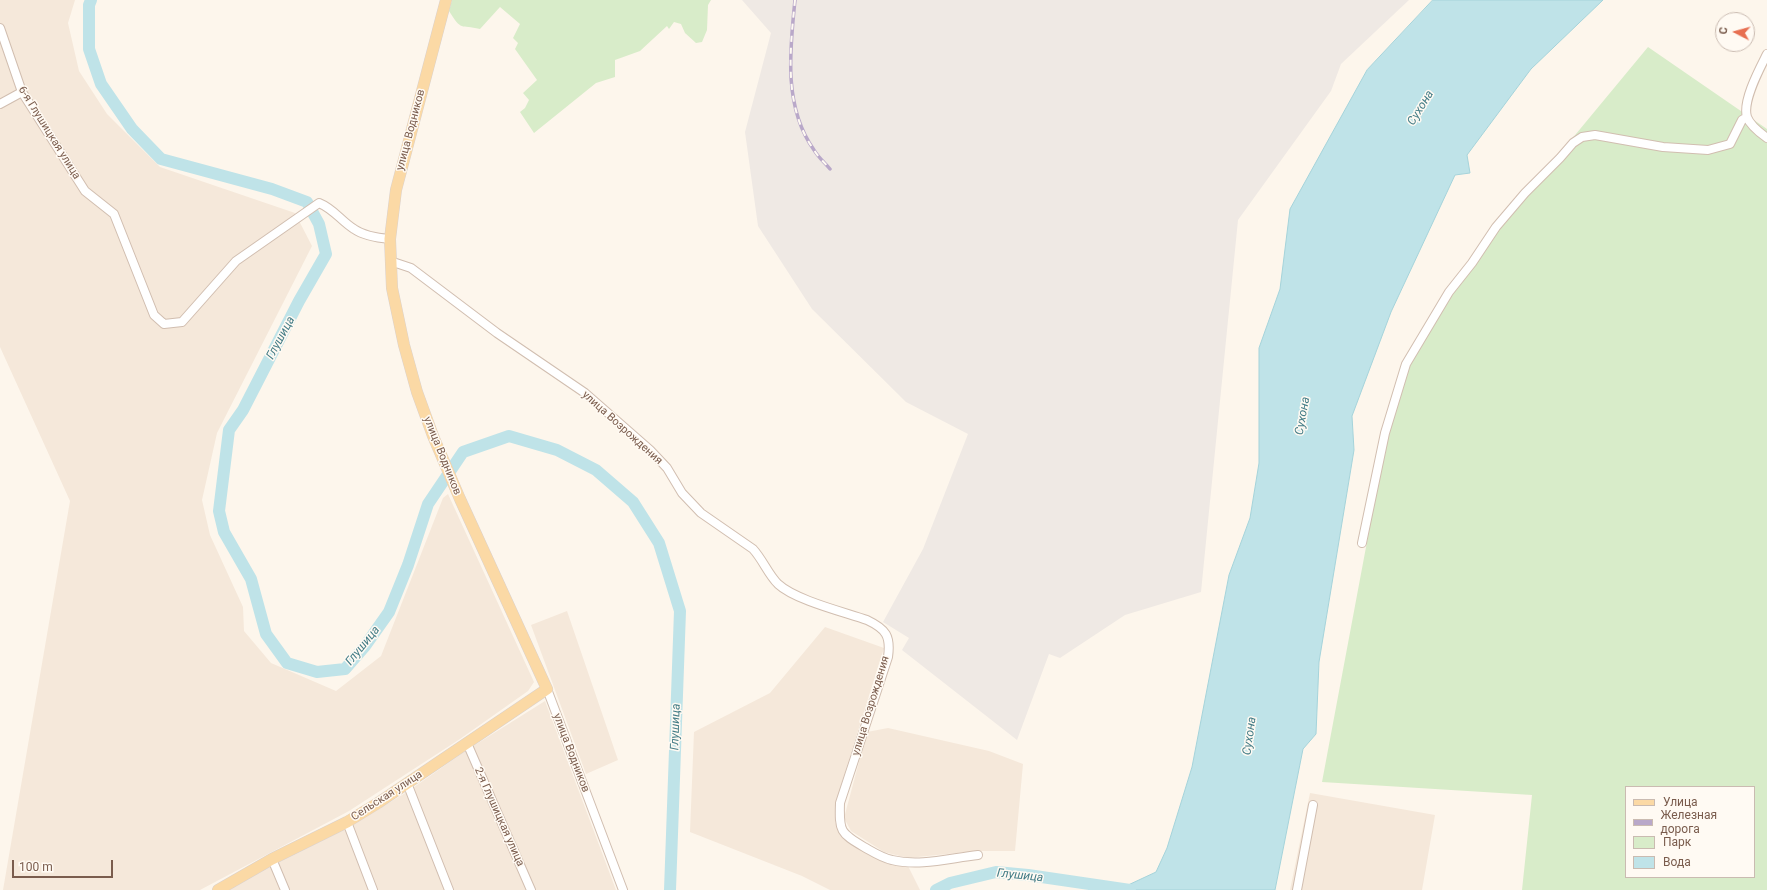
<!DOCTYPE html>
<html>
<head>
<meta charset="utf-8">
<style>
	body { margin:0 }
	#map { position:relative; width:1767px; height:890px; overflow:hidden; background:#fdf6ec; font-family:Roboto,sans-serif }
	canvas { display:block }
	.legend { position:absolute; left:1625px; top:786px; width:130px; height:92px; box-sizing:border-box; background:#fffaf3; border:1px solid #cabbb1; margin:0; padding:5px 7px; list-style:none; font-size:12px; color:#7a5c4d }
	.legend li { display:flex; align-items:center; gap:8px; height:20px }
	.legend b { width:20px; border:1px solid #cabbb1 }
	.north { position:absolute; left:1715px; top:12px; width:40px; height:40px; box-sizing:border-box; background:#fffaf3; border:1px solid #cabbb1; border-radius:50%; rotate:276deg; font-size:11px; font-weight:700; line-height:16px; text-align:center; color:#7a5c4d }
	.north::after { content:''; display:block; margin:auto; width:14px; height:18px; background:#e76f51; clip-path:polygon(50% 0,100% 100%,50% 72%,0 100%) }
	.scale { position:absolute; left:12px; top:860px; width:101px; height:18px; box-sizing:border-box; border:2px solid #7a5c4d; border-top:0; padding-left:5px; font-size:12px; line-height:14px; white-space:nowrap; color:#7a5c4d; -webkit-text-stroke:3px #fffaf3; paint-order:stroke }
</style>
</head>
<body>
<div id="map">
<canvas width="1767" height="890"></canvas>
<ul class="legend">
<li><b style="height:5px;background:#fbd9a5"></b>Улица</li>
<li><b style="height:5px;background:#b9a8c9"></b>Железная дорога</li>
<li><b style="height:11px;background:#d8ecc9"></b>Парк</li>
<li><b style="height:11px;background:#bfe3e8"></b>Вода</li>
</ul>
<div class="north">С</div>
<div class="scale">100 m</div>
</div>
<script>
const c = document.querySelector('canvas').getContext('2d');
c.lineJoin = 'round';
function paint(path, color) { c.fillStyle = color; c.fill(path, 'evenodd'); }
function stroke(path, color, width, dash) { c.strokeStyle = color; c.lineWidth = width; c.lineCap = dash ? 'butt' : 'round'; c.setLineDash(dash || []); c.stroke(path); }
function drawText(font, color, halo, rows, align = 'center') {
  c.font = font + ' Roboto,sans-serif'; c.lineWidth = 3; c.setLineDash([]); c.textBaseline = 'middle'; c.strokeStyle = halo; c.fillStyle = color; for (const [text, x, y, turn = 0] of rows) {
    c.save(); c.translate(x, y); c.rotate((+turn || 0) * Math.PI / 180); c.textAlign = isNaN(turn) ? turn : align; if (halo) c.strokeText(text, 0, 0); c.fillText(text, 0, 0); c.restore();
  }
}
const residential = new Path2D(`
	M0,0h75l-7,23 11,48 28,43 53,53 135,46 17,33 -95,187 -15,67 8,35 33,72 1,24 27,32 65,28 45,-35 62,-158 5,-4 86,188 -6,9 -68,48 -111,72 -149,79h-197l67,-389 -70,-154z
	M567,611l51,149 -32,14 -55,-149z
	M825,627l59,21 -43,137 -6,37 8,17 34,20 31,7 12,24h-90l-28,-14 -112,-44 4,-100 76,-39z
	M545,701l71,189h-387l40,-24 75,-36 63,-38 60,-42z
	M888,728l101,23 34,13 -8,87h-39l-68,7 -24,-6 -33,-21 -7,-13 23,-86z
	M1310,793l125,22 -13,75h-132z`);
const industrial = new Path2D(`
	M742,0h667l-68,64 -10,27 -93,129 -37,372 -76,23 -65,43 -11,-4 -32,86 -115,-90 7,-12 -26,-16 40,-73 45,-115 -62,-32 -94,-93 -54,-83 -13,-94 26,-99z`);
const green = new Path2D(`
	M452,0h259l-3,5 -1,25 -5,12 -6,1 -11,-10 -4,-9 -7,-2 -5,7 -2,-3 -27,25 -25,9v17l-19,6 -62,50 -14,-21 5,-4 4,-8 -6,-7 14,-13 -22,-31 3,-6 -5,-5 7,-14 -20,-17 -20,22c-20,-5 -18,3 -31,-18z
	M1648,47l119,82v761h-245l10,-95 -210,-13 65,-347 18,-62 43,-72 65,-91zM1626,787h128v90h-128z`);
const water = new Path2D(`
	M1433,0h170l-72,69 -64,86 3,18 -15,2 -64,137 -39,104 2,34 -35,212 -3,72 -13,15 -28,141h-150l1,-4 30,-14 11,-24 25,-81 37,-192 21,-57 9,-55v-115l21,-59 10,-80 77,-139z`);
const river = new Path2D(`
	M91,0l-2,5v44l12,35 31,45 29,30 111,30 35,13 12,22 7,30 -27,47 -56,109 -14,20 -10,81 5,21 27,47 15,55 21,29 30,9 28,-3 20,-23 24,-34 19,-47 20,-61 35,-52 46,-16 48,14 39,20 37,32 26,41 21,68 -10,279
	M936,890l14,-7 46,-11 32,3 102,15`);
const minor = new Path2D(`
	M0,28l22,64 63,99 29,23 40,101 10,9 18,-2 54,-61 83,-58c15,6 22,18 35,26 10,7 24,9 36,10
	M1767,54c-7,14 -25,47 -20,63 3,8 13,16 20,21
	M0,104l22,-12
	M390,261l21,7 86,65 88,60 65,57 17,18 15,25 19,20 52,36c10,11 15,25 25,35 17,16 66,28 89,36 19,9 24,16 21,37l-48,146c-1,28 0,30 24,44 9,5 18,11 28,13 28,7 58,-2 86,-5
	M1362,543l23,-110 21,-69 43,-72 23,-29 24,-36 29,-34 35,-35 13,-15 9,-6 13,-2 68,12 45,3 22,-6 12,-24 5,-3
	M547,689l76,201
	M467,743l64,147
	M407,783l42,107
	M347,822l26,68
	M272,859l13,31
	M1297,890l16,-85`);
const major = new Path2D(`
	M218,890l54,-31 75,-37 31,-19 169,-114 -87,-190 -27,-63 -16,-44 -13,-47 -12,-57 -2,-49 6,-49 50,-190`);
const rail = new Path2D(`
	M795,0c-5,49 -12,107 19,150 4,7 11,13 16,19`);
const streetNames = [
	["улица Водников",411,130,-75],
	["6-я Глушицкая улица",49,133,58],
	["улица Возрождения",622,428,42],
	["улица Водников",442,456,68],
	["улица Возрождения",871,706,-73],
	["улица Водников",571,753,69],
	["Сельская улица",387,796,-33],
	["2-я Глушицкая улица",499,817,66]
];
const waterNames = [
	["Сухона",1421,108,-58],
	["Глушица",281,338,-62],
	["Сухона",1303,416,-80],
	["Глушица",363,646,-51],
	["Глушица",676,727,-88],
	["Сухона",1250,736,-82],
	["Глушица",1020,876,6]
];
paint(residential, '#f5e8da');
paint(industrial, '#efe9e4');
paint(green, '#d8ecc9');
paint(water, '#bfe3e8');
stroke(water, '#a5d3da', 1);
stroke(river, '#bfe3e8', 12);
stroke(minor, '#d1beb0', 10);
stroke(major, '#dad1cd', 12);
stroke(minor, '#fff', 8);
stroke(major, '#fbd9a5', 11);
stroke(rail, '#b9a8c9', 3.5);
stroke(rail, '#fffaf3', 2, [6]);
drawText('11px', '#7a5c4d', '#fffaf3', streetNames);
drawText('italic 12px', '#437c86', '#fffaf3', waterNames);
</script>
</body>
</html>
